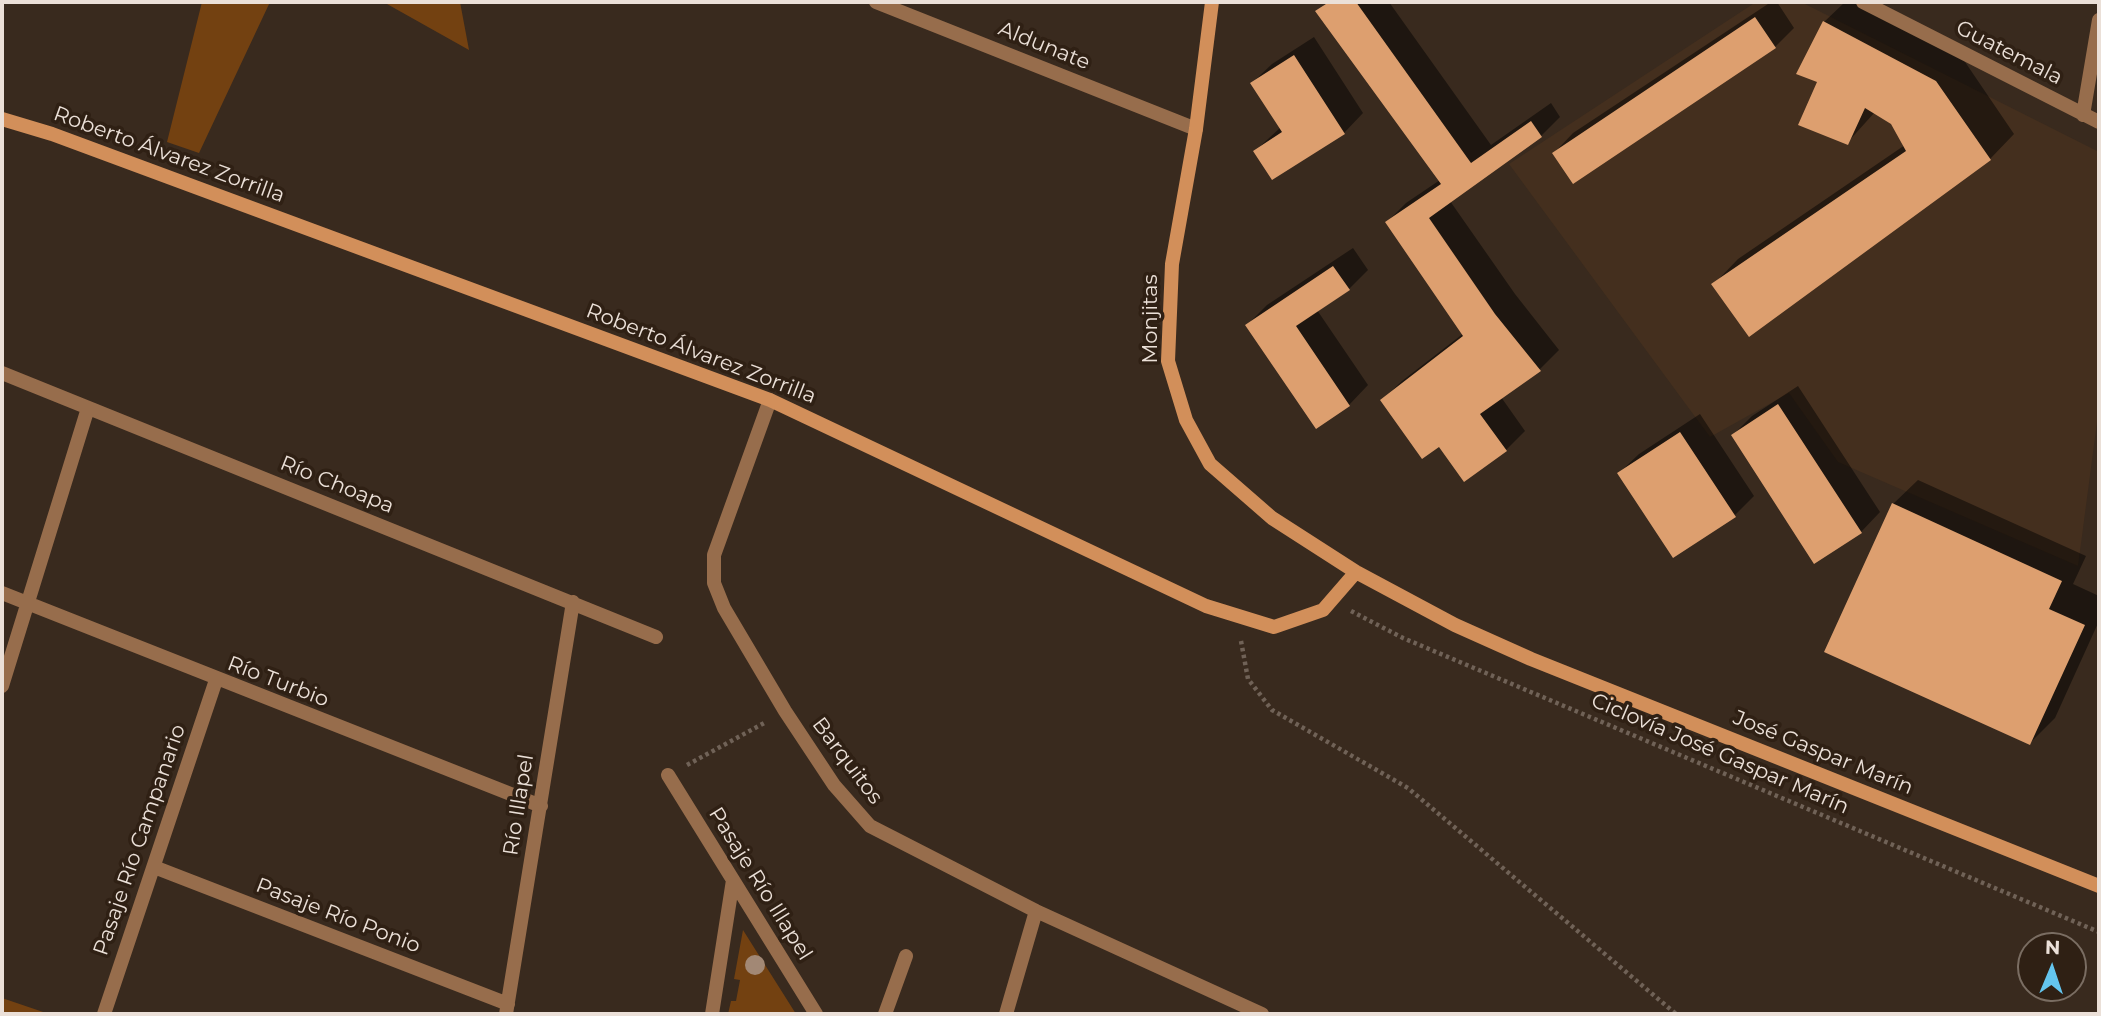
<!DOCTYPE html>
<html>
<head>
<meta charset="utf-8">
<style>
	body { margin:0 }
	#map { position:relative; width:2101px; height:1016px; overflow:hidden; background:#392a1e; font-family:Montserrat,sans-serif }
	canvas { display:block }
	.frame { position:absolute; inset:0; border:4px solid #ebe0d8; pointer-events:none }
	.north { position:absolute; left:2017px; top:932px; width:70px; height:70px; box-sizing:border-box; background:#2f2014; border:2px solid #7a6d62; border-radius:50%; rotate:2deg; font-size:19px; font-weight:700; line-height:28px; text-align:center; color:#ebe0d8 }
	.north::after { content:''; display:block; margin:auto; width:24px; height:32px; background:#64c5ee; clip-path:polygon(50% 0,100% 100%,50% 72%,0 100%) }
</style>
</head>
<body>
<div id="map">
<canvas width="2101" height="1016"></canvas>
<div class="frame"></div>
<div class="north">N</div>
</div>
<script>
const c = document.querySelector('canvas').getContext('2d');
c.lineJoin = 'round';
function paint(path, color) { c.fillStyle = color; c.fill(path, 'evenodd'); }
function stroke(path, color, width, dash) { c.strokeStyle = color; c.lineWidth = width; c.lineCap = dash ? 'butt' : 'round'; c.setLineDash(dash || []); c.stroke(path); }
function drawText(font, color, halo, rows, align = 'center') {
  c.font = font + ' Montserrat,sans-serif'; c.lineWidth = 7; c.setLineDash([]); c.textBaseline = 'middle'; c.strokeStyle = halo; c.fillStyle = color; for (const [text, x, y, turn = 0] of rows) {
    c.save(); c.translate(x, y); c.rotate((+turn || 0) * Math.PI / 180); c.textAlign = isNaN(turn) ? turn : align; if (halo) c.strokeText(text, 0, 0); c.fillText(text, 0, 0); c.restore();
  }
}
const built = new Path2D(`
	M1756,2h45l298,150v255l-21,159 -240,-104 -49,-69 -79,44 -201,-273z`);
const green = new Path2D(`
	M202,2h68l-71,151 -32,-11z
	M383,2h77l9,48 -82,-46z
	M743,930l53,84h-68l3,-13h5l4,-21 -6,-1z
	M2,998l47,16h-47z`);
const shadow = new Path2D(`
	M1327,2h62l102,143 60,-42 9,14 -19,19 -91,65 65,93 44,56 -19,19 -39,28 24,34 -19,19 -67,-5 -57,-45 20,-19 62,-48 -77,-111 19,-19 34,-23 -123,-168z
	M1771,2h6l17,26 -19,19 -221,106 19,-20z
	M1845,2h13l103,54 53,78 -24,25 -276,125 24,-25 167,-114 -13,-22 -17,-11 -28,31 -28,-62 5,-59z
	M1314,37l49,76 -19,20 -89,18 26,-24 -29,-44 20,-19z
	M1353,248l15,22 -19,19 -32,21 51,75 -19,20 -102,-80 20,-20z
	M1798,386l82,126 -19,20 -128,-97 19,-19z
	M1700,414l54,82 -19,19 -116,-42 20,-19z
	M1918,480l168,76 -13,28 26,12v25l-44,97 -25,25 -137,-239z`);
const building = new Path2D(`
	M1329,2h27l115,161 60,-42 11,16 -113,81 66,96 46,57 -61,43 27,37 -43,31 -25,-35 -17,12 -42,-59 83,-64 -78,-114 56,-38 -126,-173z
	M1755,17l21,31 -203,136 -21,-31z
	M1823,21l113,60 55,79 -242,177 -38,-53 195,-133 -15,-27 -26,-16 -17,37 -50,-20 19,-43 -21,-8z
	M1294,55l51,79 -73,46 -19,-29 29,-19 -32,-49z
	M1333,266l17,24 -54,36 54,80 -34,23 -71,-104z
	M1778,404l84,129 -48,31 -83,-129z
	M1680,432l56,85 -63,41 -56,-85z
	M1892,503l170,78 -13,28 36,16 -55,120 -206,-93z`);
const path = new Path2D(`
	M1351,611l52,27 696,294
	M1241,641l7,38 24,31 136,78 268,226
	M687,765l79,-43`);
const street = new Path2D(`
	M876,2l320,127
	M1863,2l236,120
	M2083,115l16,-95
	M2,373l654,264
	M770,400l-56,155v28l10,25 61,103 49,74 36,41 166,85 226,103
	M2,593l539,213
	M2,686l86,-278
	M668,775l148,239
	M154,867l354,137
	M104,1014l112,-334
	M506,1014l67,-412
	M712,1014l21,-134
	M885,1014l21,-58
	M1006,1014l30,-103`);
const secondary = new Path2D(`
	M1212,2l-16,127 -24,135 -4,97 18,59 24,44 62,54 84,54 99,53 76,34 568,227
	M2,119l50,15 718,266 436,206 68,21 49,-17 33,-38`);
const trees = [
	[755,965]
];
const streetNames = [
	["Aldunate",1044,46,22],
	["Guatemala",2009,53,27],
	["Roberto Álvarez Zorrilla",169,155,20],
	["Monjitas",1151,319,-90],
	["Roberto Álvarez Zorrilla",701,354,21],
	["Río Choapa",337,485,22],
	["Río Turbio",278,682,21],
	["José Gaspar Marín",1823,753,22],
	["Ciclovía José Gaspar Marín",1720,754,23],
	["Barquitos",847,761,53],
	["Río Illapel",519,805,-81],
	["Pasaje Río Campanario",140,840,-71],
	["Pasaje Río Illapel",760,884,58],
	["Pasaje Río Ponio",338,916,21]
];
paint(built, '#442f1e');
paint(green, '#734111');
paint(shadow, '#0007');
paint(building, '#dd9f6f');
stroke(path, '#706257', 4.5, [3.5, 3.5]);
stroke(street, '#976d4c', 14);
stroke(secondary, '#d28f5a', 14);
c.fillStyle = '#a28875';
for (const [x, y] of trees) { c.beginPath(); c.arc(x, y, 10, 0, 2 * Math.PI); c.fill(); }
drawText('21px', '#ebe0d8', '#2f2014', streetNames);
</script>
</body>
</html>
